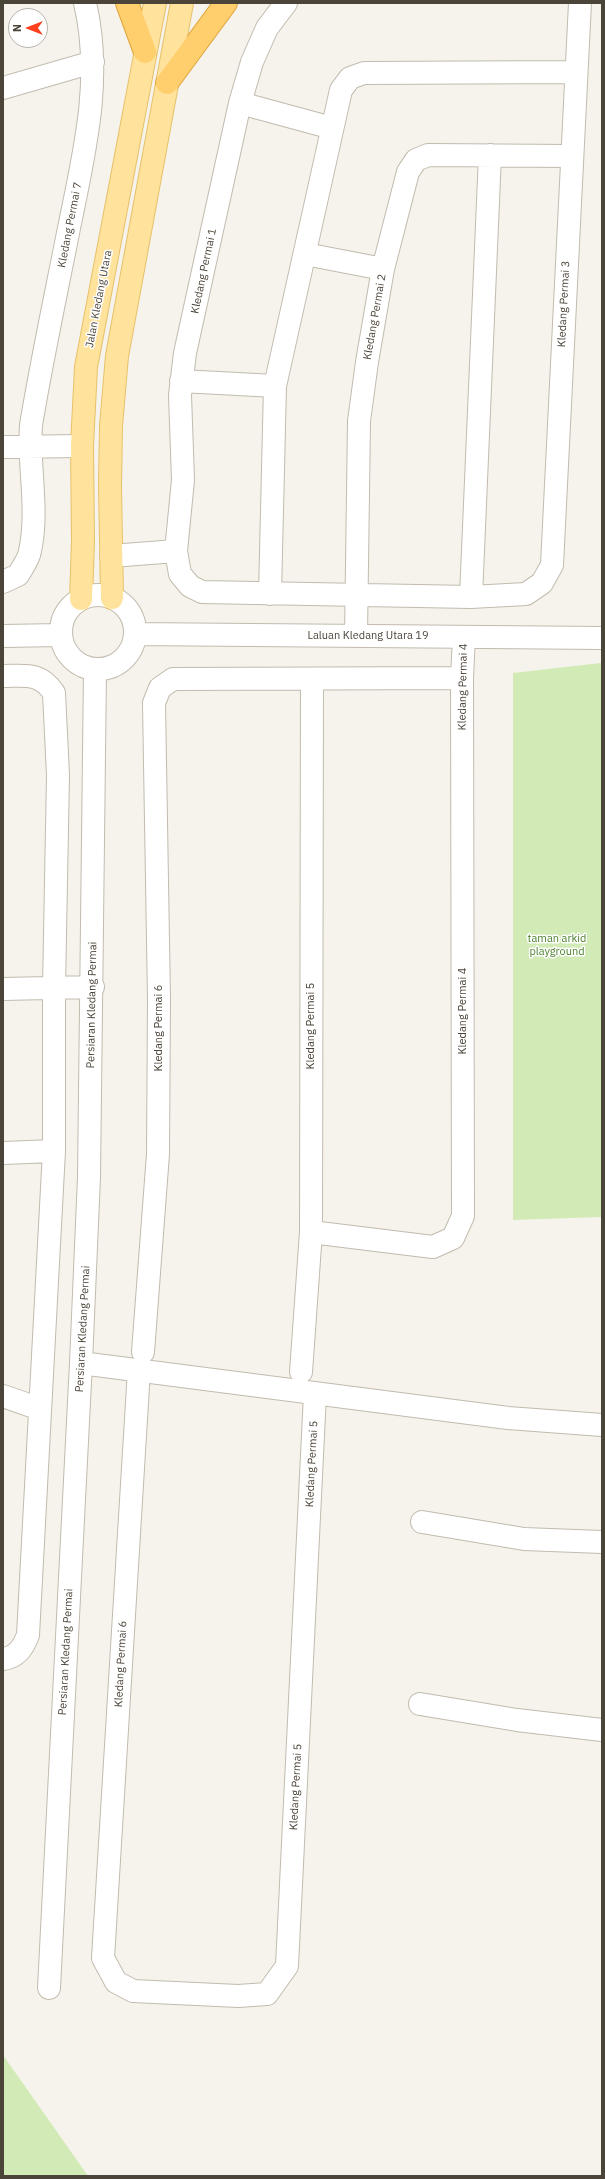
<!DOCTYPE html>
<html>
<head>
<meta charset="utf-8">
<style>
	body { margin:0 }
	#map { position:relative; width:605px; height:2179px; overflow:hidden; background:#f6f3ec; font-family:"IBM Plex Sans",sans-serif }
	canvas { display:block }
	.frame { position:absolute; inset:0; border:4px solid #4b4439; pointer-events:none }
	.north { position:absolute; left:8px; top:8px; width:40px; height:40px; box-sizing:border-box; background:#fff; border:1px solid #b7b4b0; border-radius:50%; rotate:270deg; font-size:11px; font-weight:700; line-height:16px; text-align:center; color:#4b4439 }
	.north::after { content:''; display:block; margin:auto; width:14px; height:18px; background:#fc3f1d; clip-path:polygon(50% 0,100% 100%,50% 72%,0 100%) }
</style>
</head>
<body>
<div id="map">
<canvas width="605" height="2179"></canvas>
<div class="frame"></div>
<div class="north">N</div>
</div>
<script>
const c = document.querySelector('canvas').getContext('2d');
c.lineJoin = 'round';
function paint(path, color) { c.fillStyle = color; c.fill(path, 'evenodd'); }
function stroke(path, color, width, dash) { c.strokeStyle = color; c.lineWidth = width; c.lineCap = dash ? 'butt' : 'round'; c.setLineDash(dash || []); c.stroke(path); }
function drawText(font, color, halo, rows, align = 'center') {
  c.font = font + ' "IBM Plex Sans",sans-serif'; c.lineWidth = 3; c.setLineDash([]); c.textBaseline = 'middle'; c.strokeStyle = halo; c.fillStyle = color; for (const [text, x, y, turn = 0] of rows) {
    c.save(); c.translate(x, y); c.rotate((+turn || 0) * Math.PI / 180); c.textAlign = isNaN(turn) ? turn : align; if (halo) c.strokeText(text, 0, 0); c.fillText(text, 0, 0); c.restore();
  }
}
const green = new Path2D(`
	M601,663v554l-88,3v-547z
	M3,2055l85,121h-85z`);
const minor = new Path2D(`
	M286,3l-19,25 -15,34 -12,41 -55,250 -5,42 3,85 -7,71 4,23 10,12 12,6 269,5 55,-3 16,-11 10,-18 28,-562
	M3,88l90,-26
	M240,103l92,25
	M305,254l78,15
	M181,381l94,5
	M3,447l79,-1
	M111,556l65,-5
	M3,582l15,-7c4,-7 11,-16 12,-24 9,-42 -2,-84 1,-126 11,-66 25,-131 38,-197 15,-74 34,-149 16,-225
	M270,594l5,-208 66,-296 9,-12 14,-5 211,-1
	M61 632a37 37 0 1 1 74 0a37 37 0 1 1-74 0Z
	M471,597l19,-442
	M135,634l467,4
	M3,636l57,-1
	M356,636l3,-215 8,-59 16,-93 25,-97 8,-12 12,-5 143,1
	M3,676c23,0 37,-4 51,17l4,82 -4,213v163l-26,484c-5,13 -11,22 -25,24
	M3,989l90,-2
	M3,1153l51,-2
	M311,1232l122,15 20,-9 10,-22 -1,-538 2,-41
	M143,1352l15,-198 1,-154 -5,-297 6,-15 13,-9 289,-1
	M81,1363l427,55 94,7
	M139,1370l-36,588 13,24 17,9 105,5 29,-2 20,-28 28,-572
	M301,1372l10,-140 1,-552
	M3,1396l37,13
	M422,1522l102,17 78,3
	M420,1704l97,16 85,10
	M49,1988l32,-625 8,-186 6,-507`);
const major = new Path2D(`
	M112,598l-2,-112 1,-60 6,-70 65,-353
	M81,599l2,-58 -1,-95 4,-79 69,-364`);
const highway = new Path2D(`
	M127,3l18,49
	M167,83l59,-80`);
const streetNames = [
	["Kledang Permai 7",70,225,-79],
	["Kledang Permai 1",204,271,-78],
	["Jalan Kledang Utara",99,299,-79],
	["Kledang Permai 3",564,304,-87],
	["Kledang Permai 2",375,317,-80],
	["Laluan Kledang Utara 19",368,636],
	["Kledang Permai 4",463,687,-89],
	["Persiaran Kledang Permai",92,1005,-89],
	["Kledang Permai 4",463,1011,-90],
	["Kledang Permai 5",311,1026,-90],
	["Kledang Permai 6",159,1028,-90],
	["Persiaran Kledang Permai",83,1329,-87],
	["Kledang Permai 5",312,1464,-87],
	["Persiaran Kledang Permai",66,1652,-87],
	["Kledang Permai 6",121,1664,-87],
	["Kledang Permai 5",296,1787,-87]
];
const parkNames = [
	["taman arkid",557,939],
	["playground",557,952]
];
paint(green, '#d2eab5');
stroke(minor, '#c2bbae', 24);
stroke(major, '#e6c16a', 24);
stroke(highway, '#e0a43c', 24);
stroke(minor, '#fff', 22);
stroke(major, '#ffe39c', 22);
stroke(highway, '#ffcf6e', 22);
drawText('11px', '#4b4439', '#fff', streetNames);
drawText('11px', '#4a7f2a', '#fff', parkNames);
</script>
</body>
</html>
